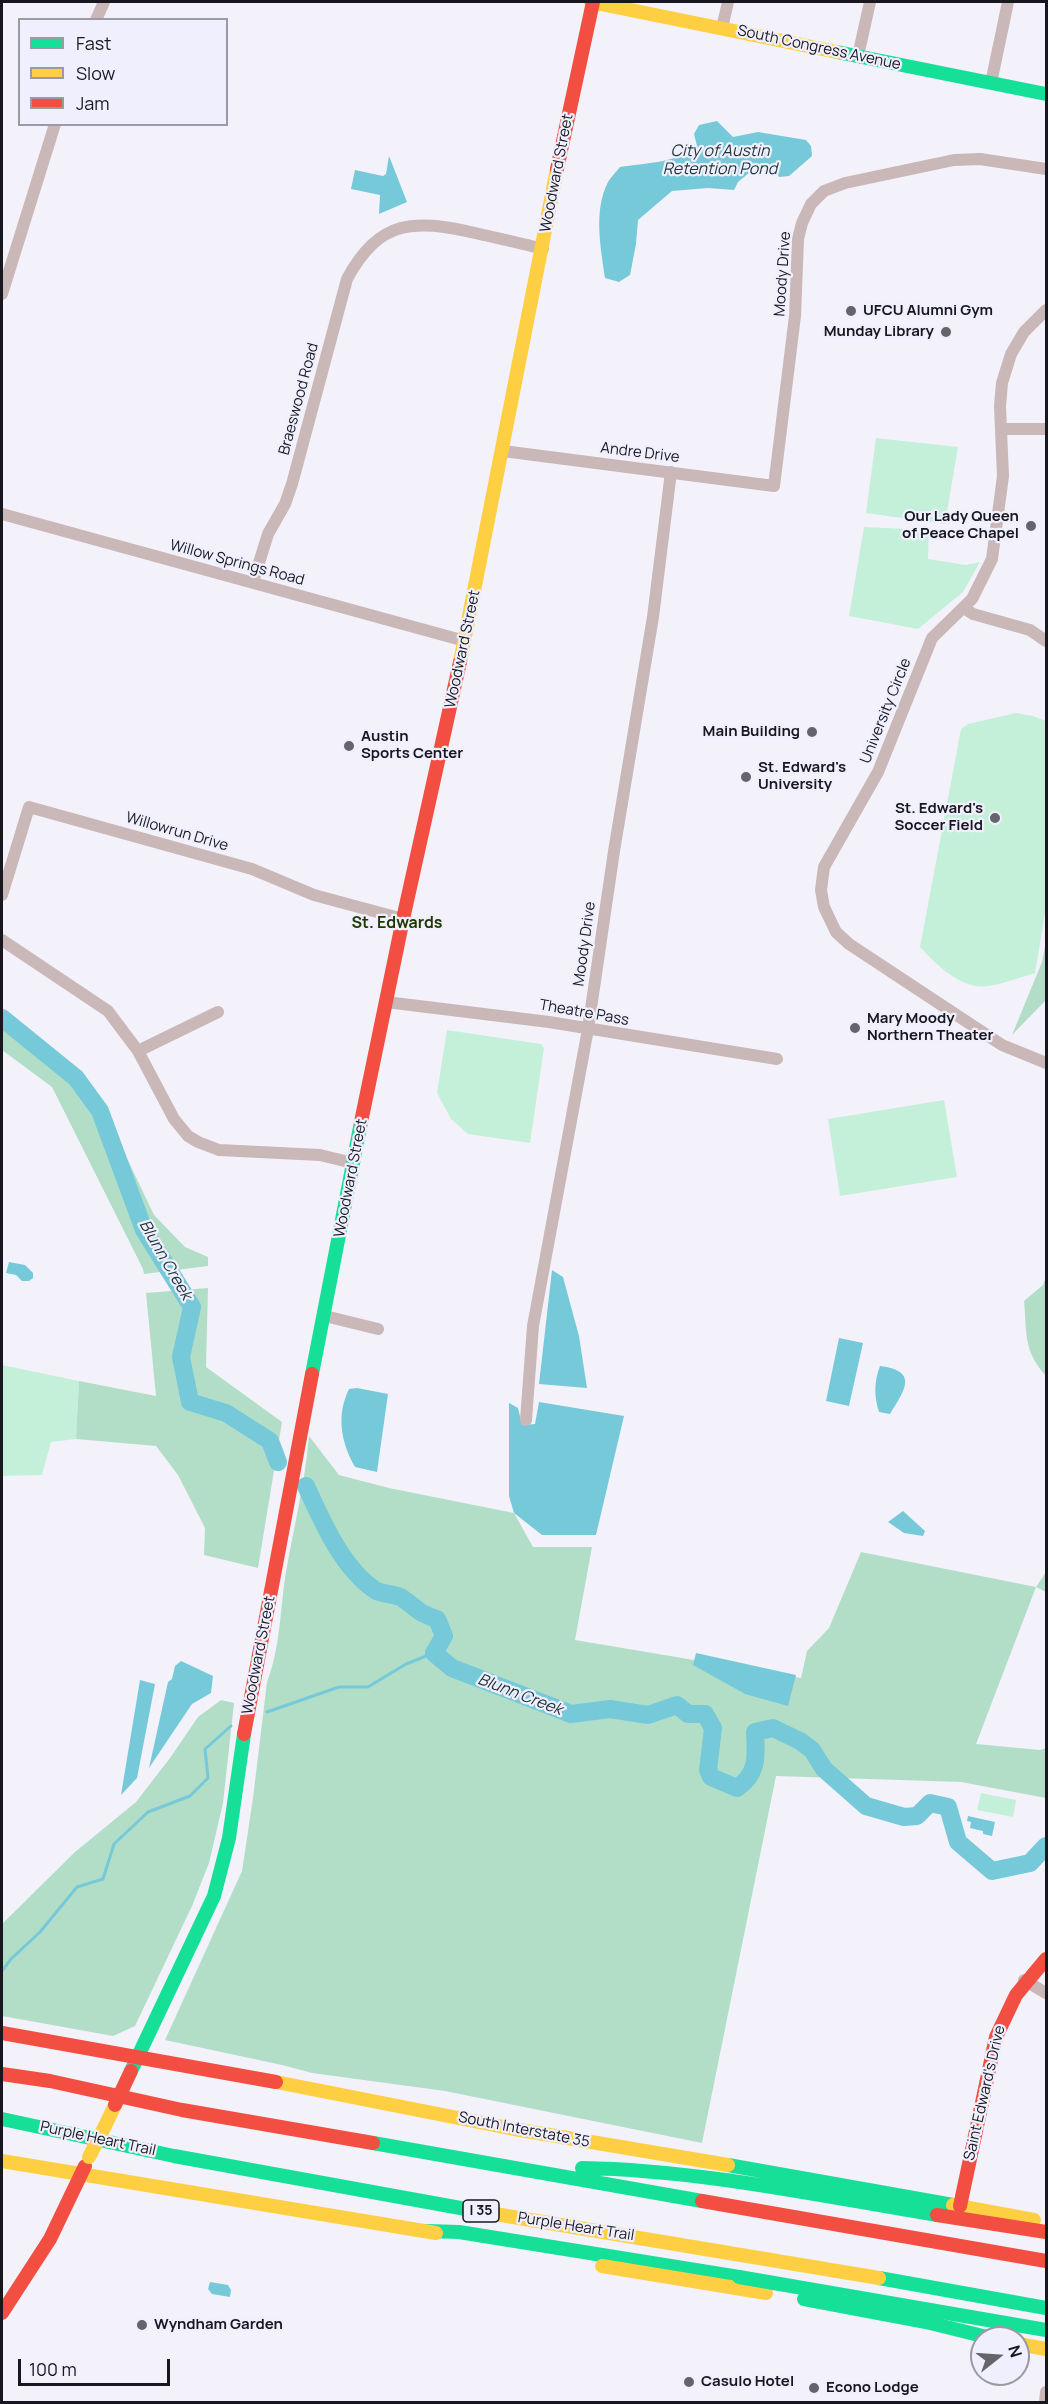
<!DOCTYPE html>
<html>
<head>
<meta charset="utf-8">
<style>
	body { margin:0 }
	#map { position:relative; width:1048px; height:2404px; overflow:hidden; background:#f3f2fa; font-family:Manrope,sans-serif }
	canvas { display:block }
	.frame { position:absolute; inset:0; border:3px solid #18171e; pointer-events:none }
	.legend { position:absolute; left:18px; top:18px; width:210px; height:108px; box-sizing:border-box; background:#f0effd; border:2px solid #9a99a4; margin:0; padding:8px 10px; list-style:none; font-size:18px; color:#18171e }
	.legend li { display:flex; align-items:center; gap:12px; height:30px }
	.legend b { width:30px; border:2px solid #9a99a4 }
	.north { position:absolute; left:970px; top:2326px; width:60px; height:60px; box-sizing:border-box; background:#f0effd; border:2px solid #9a99a4; border-radius:50%; rotate:73deg; font-size:16px; font-weight:700; line-height:24px; text-align:center; color:#18171e }
	.north::after { content:''; display:block; margin:auto; width:21px; height:27px; background:#65646b; clip-path:polygon(50% 0,100% 100%,50% 72%,0 100%) }
	.scale { position:absolute; left:18px; top:2359px; width:152px; height:27px; box-sizing:border-box; border:3px solid #18171e; border-top:0; padding-left:8px; font-size:18px; line-height:21px; white-space:nowrap; color:#18171e; -webkit-text-stroke:4px #f0effd; paint-order:stroke }
</style>
</head>
<body>
<div id="map">
<canvas width="1048" height="2404"></canvas>
<div class="frame"></div>
<ul class="legend">
<li><b style="height:8px;background:#16e098"></b>Fast</li>
<li><b style="height:8px;background:#ffcf43"></b>Slow</li>
<li><b style="height:8px;background:#f24e42"></b>Jam</li>
</ul>
<div class="north">N</div>
<div class="scale">100 m</div>
</div>
<script>
const c = document.querySelector('canvas').getContext('2d');
c.lineJoin = 'round';
function paint(path, color) { c.fillStyle = color; c.fill(path, 'evenodd'); }
function stroke(path, color, width, dash) { c.strokeStyle = color; c.lineWidth = width; c.lineCap = dash ? 'butt' : 'round'; c.setLineDash(dash || []); c.stroke(path); }
function drawText(font, color, halo, rows, align = 'center') {
  c.font = font + ' Manrope,sans-serif'; c.lineWidth = 4.5; c.setLineDash([]); c.textBaseline = 'middle'; c.strokeStyle = halo; c.fillStyle = color; for (const [text, x, y, turn = 0] of rows) {
    c.save(); c.translate(x, y); c.rotate((+turn || 0) * Math.PI / 180); c.textAlign = isNaN(turn) ? turn : align; if (halo) c.strokeText(text, 0, 0); c.fillText(text, 0, 0); c.restore();
  }
}
const green = new Path2D(`
	M876,438l82,9 -13,77 -79,-11z
	M864,527l65,3 -1,29 38,6 14,-3 -17,30 -45,37 -69,-13z
	M1016,713l17,3 13,5v186l-11,66c-15,4 -31,11 -47,13 -27,4 -51,-21 -68,-39l41,-218 7,-5z
	M447,1030l94,14 3,4 -14,95 -62,-9 -17,-15 -14,-26z
	M944,1100l13,77 -117,19 -12,-77z
	M2,1365l77,16 -3,58 -25,3 -9,33 -40,1z
	M981,1793l35,7 -3,17 -36,-7z`);
const forest = new Path2D(`
	M1046,941v59l-34,35 30,-73z
	M2,1010l70,60 13,14 19,26 50,105 31,32 23,10v9l-64,8 -1,-5 -91,-182 -50,-37z
	M1046,1276v100c-23,-26 -19,-42 -22,-75l19,-16z
	M208,1288l-2,79 76,55 -24,146 -54,-13 1,-27 -27,-53 -22,-29 -80,-7 3,-58 77,15 -10,-103z
	M309,1436l30,39 50,13 125,25 19,34h59l-17,93 226,38 6,-27 22,-23 32,-76 175,35 10,-15v20l-10,-5 -60,157 64,6 6,-2v50l-85,-16 -185,-6 -74,367 -257,-52 -133,-18 -30,-8 -117,-25 77,-169 11,-73 14,-116c13,-33 13,-70 18,-104 8,-48 20,-94 24,-142z
	M221,1700l13,3 -11,100 -14,60 -17,43 -57,120 -22,10 -111,-20v-92l73,-72 61,-50 34,-44 28,-41z`);
const water = new Path2D(`
	M717,121l16,16 25,-5 48,8 5,6 1,10 -23,20 -10,1 -6,-9h-18l-17,14 -4,8 -26,-2 -36,3 -34,29 -2,24 -6,31 -11,7 -14,-4c-4,-29 -12,-67 3,-96 3,-5 8,-10 12,-15 25,-4 58,-4 77,-21l-3,-12 5,-9z
	M389,156l18,46 -28,12 1,-19 -29,-6 4,-19 28,6 3,-2z
	M9,1262l16,3 8,8v5l-4,3h-7l-6,-6 -10,-2z
	M552,1270l11,7 16,59 8,52 -48,-4z
	M839,1338l24,5 -14,63 -23,-5z
	M880,1366c39,5 25,24 10,48l-11,-2c-5,-15 -5,-31 1,-46z
	M357,1388l31,6 -11,78 -22,-5c-14,-25 -19,-51 -6,-78z
	M539,1402l85,14 -28,119h-54l-28,-22 -5,-17v-93l9,5 4,17 13,-1z
	M903,1511l22,20 -2,5 -19,-3 -16,-11z
	M696,1653l100,22 -8,31 -43,-12 -52,-29z
	M181,1661l32,15 -2,17 -19,11 -43,64 19,-86 4,-3 3,-13z
	M140,1680l15,4 -18,94 -16,17z
	M968,1816l27,6 -3,14 -9,-2v-3l-13,-3 1,-6 -4,-1z
	M210,2282l18,3 3,5 -1,7 -18,-3 -4,-5z`);
const stream = new Path2D(`
	M267,1712l72,-25h29l38,-23 28,-11
	M2,1971l9,-12 29,-27 37,-45 26,-8 11,-35 34,-32 42,-16 18,-18 -3,-29 26,-23`);
const river = new Path2D(`
	M2,1018l74,60 24,33 44,119 48,77 -11,50 9,45 36,11 44,28 8,21
	M306,1486c16,35 36,82 69,104 8,5 19,3 27,8 15,10 15,15 35,21l7,17 -10,17 18,15 119,46 39,-5 38,6 29,-10 11,9h17l8,14 -5,42 3,7 26,11c22,-15 19,-33 18,-56l18,-4 27,13 12,9 12,19 42,37 38,11 13,-1 13,-13 18,4 10,35 34,29 38,-8 16,-17`);
const street = new Path2D(`
	M96,20l8,-18
	M722,28l6,-26
	M858,56l12,-54
	M991,83l17,-81
	M2,294l53,-170
	M1046,310l-22,22 -13,22 -9,29 -2,23 3,70 -11,83 -20,40 -40,39 -54,134 -54,95 -3,23 3,17 12,25 13,12 153,101 44,18
	M1002,429h44
	M503,451l271,35 21,-170 3,-77 4,-16 9,-19 13,-13 21,-8 109,-23 26,-1 66,10
	M2,514l463,127
	M253,582l15,-48 17,-30 7,-20 55,-205c32,-60 67,-60 128,-46 22,5 45,10 68,16
	M964,608l9,6 57,16 16,11
	M2,895l27,-88 223,62 62,26 89,24
	M2,940l106,71 30,40 36,68 14,17 10,6 21,8 101,5 33,8
	M386,1002l163,20 228,37
	M138,1051l80,-39
	M325,1316l53,13
	M526,1420l7,-94 55,-297 26,-178 39,-234 18,-145
	M1024,1980l22,13
	M1045,2402l1,-10`);
const fast = new Path2D(`
	M837,52l209,42
	M312,1374l49,-252
	M131,2071l83,-175 15,-58 15,-104
	M2,2119l172,37 303,55
	M373,2143l329,58
	M728,2165l225,40
	M582,2168c119,2 238,28 355,47
	M426,2231l33,1 280,45
	M879,2278l167,30
	M804,2299l122,23 65,16`);
const slow = new Path2D(`
	M591,2l246,50
	M460,662l97,-493
	M276,2082l238,47 214,36
	M105,2126l10,-21
	M2,2161l434,72
	M953,2205l81,15
	M477,2211l402,67
	M602,2266l164,27
	M1018,2344l28,5`);
const jam = new Path2D(`
	M557,169l36,-167
	M361,1122l42,-203 57,-257
	M244,1734l68,-360
	M2,2033l274,49
	M2,2074l48,7 132,29 191,33
	M702,2201l344,60
	M960,2206l36,-169 20,-42 30,-36
	M937,2215l109,17
	M2,2313l48,-74 35,-73`);
const fastBridge = new Path2D(`
	M739,2277l307,53`);
const slowBridge = new Path2D(`
	M89,2157l16,-31`);
const jamBridge = new Path2D(`
	M115,2105l16,-34`);
const markers = [
	[851,311,6,"#65646b"],
	[946,332,6,"#65646b"],
	[1031,526,6,"#65646b"],
	[812,732,6,"#65646b"],
	[349,746,6,"#65646b"],
	[746,777,6,"#65646b"],
	[995,818,6,"#65646b"],
	[855,1028,6,"#65646b"],
	[142,2325,6,"#65646b"],
	[689,2382,6,"#65646b"],
	[814,2388,6,"#65646b"]
];
const shields = [
	[481,2211,36]
];
const shieldNames = [
	["I 35",481,2211]
];
const streetNames = [
	["South Congress Avenue",819,48,12],
	["Woodward Street",557,173,-79],
	["Moody Drive",783,274,-86],
	["Braeswood Road",299,399,-75],
	["Andre Drive",640,453,7],
	["Willow Springs Road",237,563,15],
	["Woodward Street",463,649,-78],
	["University Circle",886,711,-68],
	["Willowrun Drive",177,832,16],
	["Moody Drive",585,944,-82],
	["Theatre Pass",584,1013,10],
	["Woodward Street",351,1178,-79],
	["Woodward Street",259,1655,-79],
	["Saint Edward's Drive",985,2093,-77],
	["South Interstate 35",524,2130,11],
	["Purple Heart Trail",98,2139,12],
	["Purple Heart Trail",576,2227,9]
];
const poiNames = [
	["UFCU Alumni Gym",863,311],
	["Munday Library",934,332,"right"],
	["Our Lady Queen",1019,517,"right"],
	["of Peace Chapel",1019,534,"right"],
	["Main Building",800,732,"right"],
	["Austin",361,737],
	["Sports Center",361,754],
	["St. Edward's",758,768],
	["University",758,785],
	["St. Edward's",983,809,"right"],
	["Soccer Field",983,826,"right"],
	["Mary Moody",867,1019],
	["Northern Theater",867,1036],
	["Wyndham Garden",154,2325],
	["Casulo Hotel",701,2382],
	["Econo Lodge",826,2388]
];
const waterNames = [
	["City of Austin",720,152],
	["Retention Pond",720,170],
	["Blunn Creek",165,1260,60],
	["Blunn Creek",520,1695,21]
];
const neighbourhoodNames = [
	["St. Edwards",397,924]
];
paint(green, '#c4f0d9');
paint(forest, '#b2dec8');
paint(water, '#76c9d8');
stroke(stream, '#76c9d8', 3);
stroke(river, '#76c9d8', 18);
stroke(street, '#cab7b8', 12);
stroke(fast, '#16e098', 14);
stroke(slow, '#ffcf43', 14);
stroke(jam, '#f24e42', 14);
stroke(fastBridge, '#16e098', 14);
stroke(slowBridge, '#ffcf43', 14);
stroke(jamBridge, '#f24e42', 14);
for (const [x, y, r, color] of markers) { const dot = new Path2D(); dot.arc(x, y, r, 0, 2 * Math.PI); c.fillStyle = color; c.fill(dot); stroke(dot, '#f0effd', 2); }
for (const [x, y, w] of shields) { const box = new Path2D(); box.roundRect(x - w / 2, y - 11, w, 22, 4.5); c.fillStyle = '#f0effd'; c.fill(box); stroke(box, '#18171e', 1.5); }
drawText('bold 14px', '#18171e', null, shieldNames);
drawText('15px', '#18171e', '#f0effd', streetNames);
drawText('bold 15px', '#18171e', '#f0effd', poiNames, 'left');
drawText('italic 16px', '#1e3336', '#f0effd', waterNames);
drawText('bold 16px', '#203602', '#f0effd', neighbourhoodNames);
</script>
</body>
</html>
